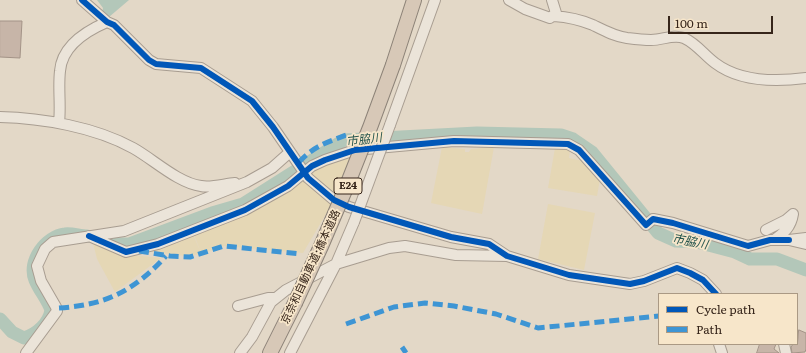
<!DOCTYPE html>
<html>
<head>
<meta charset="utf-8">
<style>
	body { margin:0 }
	#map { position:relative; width:806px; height:353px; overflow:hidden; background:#e3d8c7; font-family:Literata,serif }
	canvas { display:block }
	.legend { position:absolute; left:658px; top:293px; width:140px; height:52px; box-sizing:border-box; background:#f7e6ca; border:1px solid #aa9984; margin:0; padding:5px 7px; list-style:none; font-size:12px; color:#36251a }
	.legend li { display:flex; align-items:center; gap:8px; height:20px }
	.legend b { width:20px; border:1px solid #aa9984 }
	.scale { position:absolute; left:668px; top:16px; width:105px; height:18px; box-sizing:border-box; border:2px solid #36251a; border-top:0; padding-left:5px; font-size:12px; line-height:14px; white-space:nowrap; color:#36251a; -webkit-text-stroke:3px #f7e6ca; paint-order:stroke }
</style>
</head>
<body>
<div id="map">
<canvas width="806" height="353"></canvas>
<ul class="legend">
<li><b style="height:5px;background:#0057b8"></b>Cycle path</li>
<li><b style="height:5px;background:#3e95d4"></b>Path</li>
</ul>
<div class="scale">100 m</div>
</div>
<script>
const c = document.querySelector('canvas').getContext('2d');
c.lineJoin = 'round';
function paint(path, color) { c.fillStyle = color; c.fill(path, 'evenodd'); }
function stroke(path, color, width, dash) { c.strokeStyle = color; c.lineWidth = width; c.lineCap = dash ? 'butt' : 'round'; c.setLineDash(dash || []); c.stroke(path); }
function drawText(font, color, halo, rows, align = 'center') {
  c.font = font + ' Literata,"Noto Sans JP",serif'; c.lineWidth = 3.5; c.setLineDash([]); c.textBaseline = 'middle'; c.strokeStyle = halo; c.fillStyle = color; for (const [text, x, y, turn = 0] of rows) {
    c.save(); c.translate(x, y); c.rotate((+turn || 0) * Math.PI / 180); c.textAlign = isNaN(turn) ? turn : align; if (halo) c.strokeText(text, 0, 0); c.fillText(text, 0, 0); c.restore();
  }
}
const farmland = new Path2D(`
	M442,147l23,2v3h4l2,-3 23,-2 -12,67 -51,-11z
	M555,148l15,2 -1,8 14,3 17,18 -3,17 -49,-8z
	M352,154l-17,43 -27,-24 6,-5z
	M306,180l27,22 -30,51 -79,-7 -23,8 -16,2 -47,-6 54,-18 9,21 -8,-21 104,-50z
	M548,204l47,9 -11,57 -46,-11z
	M93,243l29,11 39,4 -46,34 -18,-33z`);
const water = new Path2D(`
	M97,0h32l-20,17 -7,-4 1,-5z`);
const river = new Path2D(`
	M106,238l12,6h11l83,-31 31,-9 101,-64 133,-7 84,2 12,4 19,13 66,81 18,8 21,1 38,10 15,7h27l29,11
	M0,319l12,13 12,6c13,-4 25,-15 27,-28 -4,-11 -12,-20 -16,-30 -8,-19 11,-44 30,-46 7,-1 15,2 22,2`);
const building = new Path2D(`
	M0,21h22l-2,37 -20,-1z
	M799,330l7,3v16l-1,3 -13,1 -1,-6 2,-3h4z
	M760,344h16l-2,5 5,4h-22z`);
const minor = new Path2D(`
	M82,0l25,22 7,3 35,35 7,4 45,4 51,33 21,26 35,51 26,22 15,7 102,30 38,7 18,12 62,19 61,9 14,-3 33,-13 13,5 13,7 13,14
	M509,0l16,9 25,9 6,-5 -4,-13
	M554,16c14,1 27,4 39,9 12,6 21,11 34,13 8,1 17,2 24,2 12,0 22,-6 33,-2 13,6 20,17 31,25 25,19 61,19 91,15
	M0,117c42,1 95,10 133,31 20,11 45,35 68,38 10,2 23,-2 34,-3
	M59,123c2,-18 -1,-35 1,-52 2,-25 26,-40 47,-49
	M390,125l45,-125
	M766,230l20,-10 7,-6c-2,13 -9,19 -19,26
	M89,236l37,16 32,-8 87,-34 43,-24 24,-20 13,-6 30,-10 99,-9 114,3 11,6 67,75 7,-6 20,4 75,23 22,-6h19
	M806,238l-17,2 17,4
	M238,306l30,-8h7
	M719,344l3,9
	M784,344l2,9
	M26,353l31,-42 -1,-4 -15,-26 -4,-15 8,-17 8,-7 71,-11 123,-49 25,-14 18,-16
	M240,353l12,-16 19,-35 15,-12 50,-26 53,-16 16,-2 51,9 51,1
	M290,353l46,-89 18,-42`);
const highway = new Path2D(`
	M393,65l21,-65
	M270,353l25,-50`);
const minorBridge = new Path2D(`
	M354,222l36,-97`);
const highwayBridge = new Path2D(`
	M295,303c37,-78 69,-156 98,-238`);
const quiet = new Path2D(`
	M299,162c16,-17 29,-20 50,-28
	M139,251l31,5 20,1 34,-11 77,8
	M59,308c47,-3 75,-17 107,-52
	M346,324l48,-17 31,-4 29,3 42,8 42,14 121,-12
	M402,347l4,6`);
const cycleway = new Path2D(`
	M82,0l25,22 7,3 35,35 7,4 45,4 51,33 21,26 35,51 26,22 15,7 102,30 38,7 18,12 62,19 61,9 14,-3 33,-13 13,5 13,7 13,14
	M89,236l37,16 32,-8 87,-34 43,-24 24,-20 13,-6 30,-10 99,-9 114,3 11,6 67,75 7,-6 20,4 75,23 22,-6h19`);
const shields = [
	[348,186,28]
];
const shieldNames = [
	["E24",348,186]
];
const streetNames = [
	["京奈和自動車道;橋本道路",311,267,-65]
];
const waterNames = [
	["市脇川",364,140,-7],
	["市脇川",690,242,11]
];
paint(farmland, '#e5d7b5');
paint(water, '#b3c7b9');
stroke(river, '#b3c7b9', 13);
paint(building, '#c7b5a8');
stroke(building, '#a39387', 1);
stroke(minor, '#a89d91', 12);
stroke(highway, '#8d8378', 16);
stroke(minor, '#ebe4d9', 10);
stroke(highway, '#d7c8b7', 14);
stroke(minorBridge, '#a89d91', 12, []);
stroke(highwayBridge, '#8d8378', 16, []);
stroke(minorBridge, '#ebe4d9', 10);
stroke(highwayBridge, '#d7c8b7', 14);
stroke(quiet, '#3e95d4', 5, [10, 5]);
stroke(cycleway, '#0057b8', 6);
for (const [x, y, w] of shields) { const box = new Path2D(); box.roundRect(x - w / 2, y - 8, w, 16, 3); c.fillStyle = '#f7e6ca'; c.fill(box); stroke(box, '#36251a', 1); }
drawText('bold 10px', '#36251a', null, shieldNames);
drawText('11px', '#36251a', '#f7e6ca', streetNames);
drawText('italic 12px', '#28574f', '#f7e6ca', waterNames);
</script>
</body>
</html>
